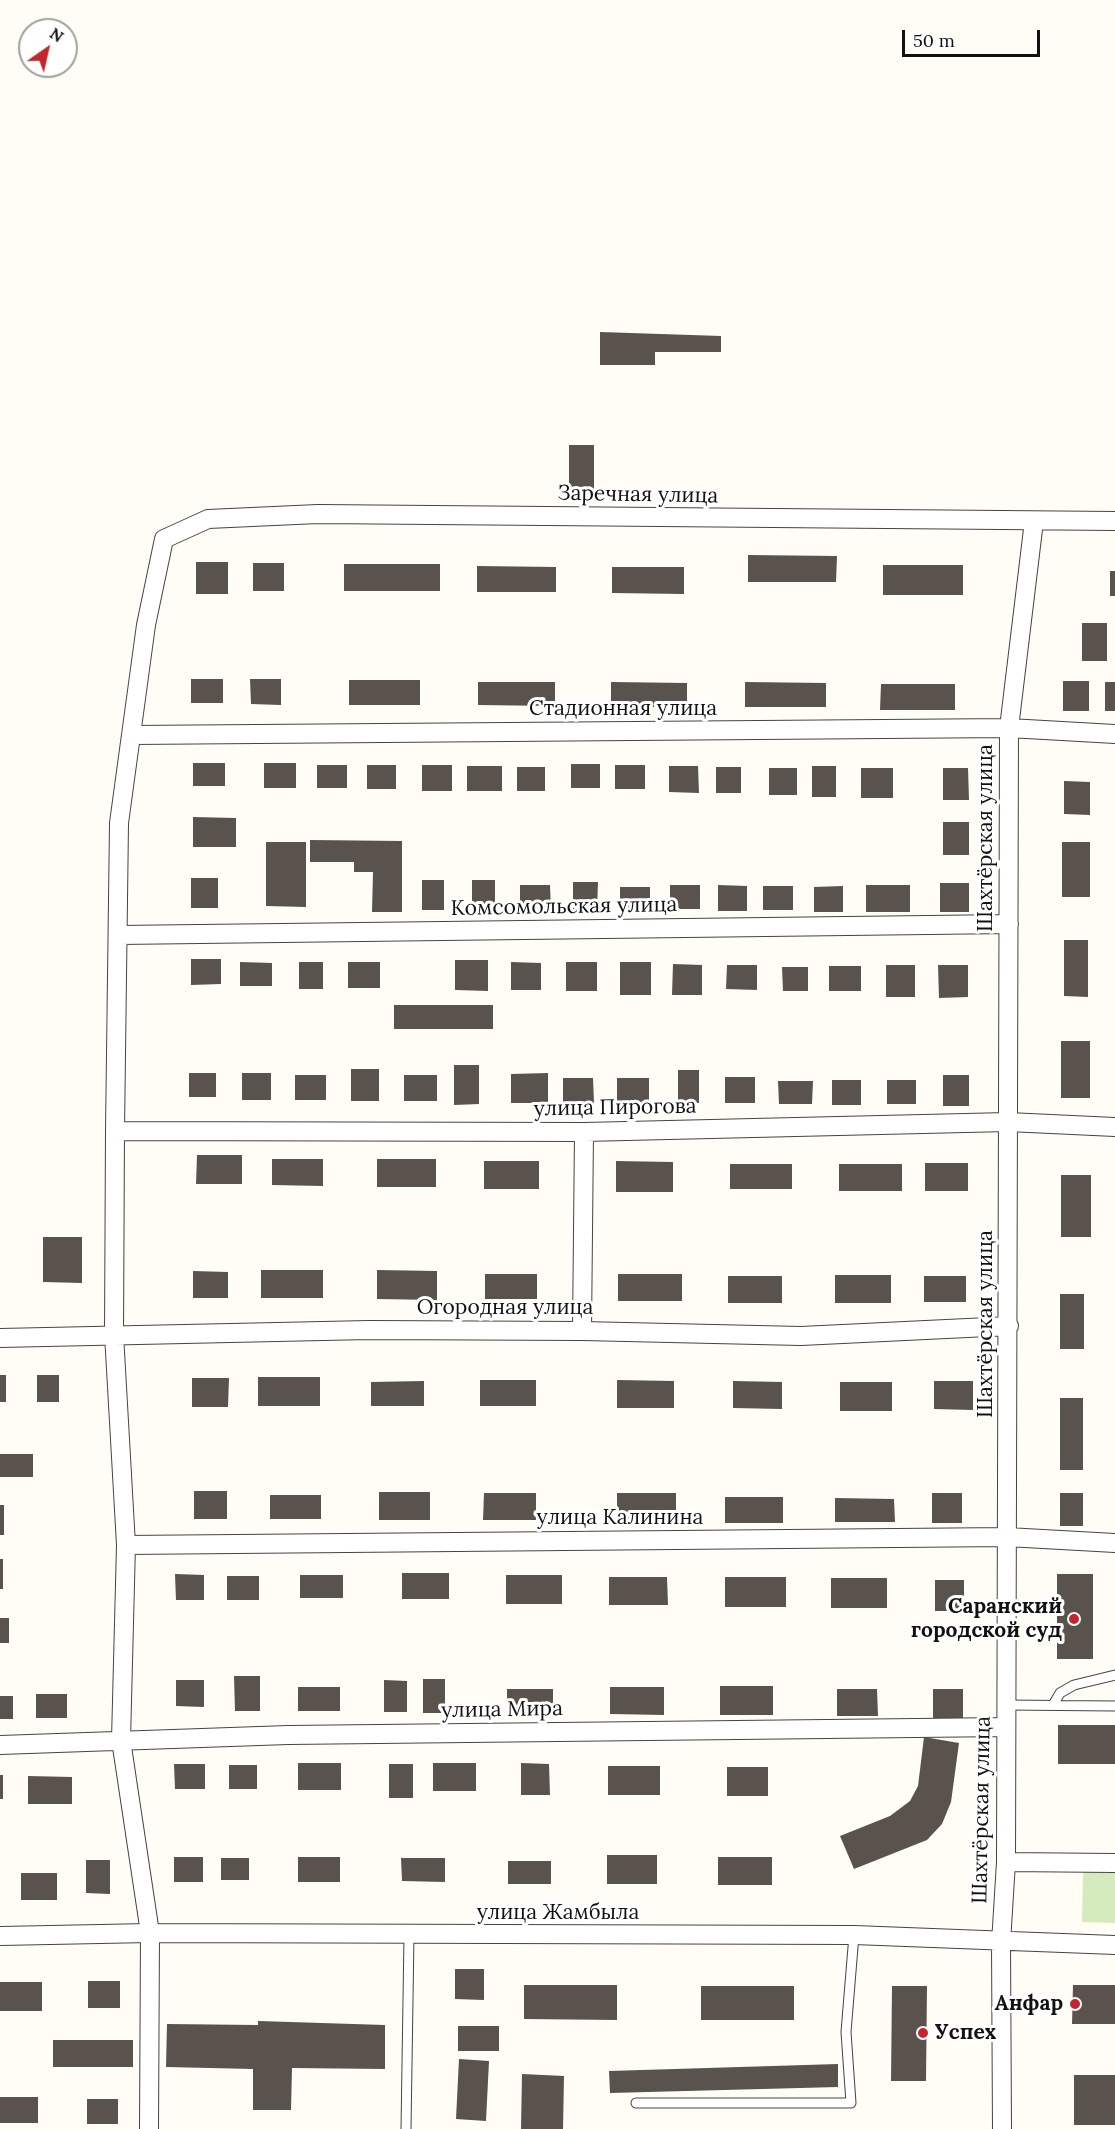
<!DOCTYPE html>
<html>
<head>
<meta charset="utf-8">
<style>
	body { margin:0 }
	#map { position:relative; width:1115px; height:2129px; overflow:hidden; background:#fffdf5; font-family:Lora,serif }
	canvas { display:block }
	.north { position:absolute; left:18px; top:18px; width:60px; height:60px; box-sizing:border-box; background:#fff; border:2px solid #a0a0a0; border-radius:50%; rotate:34deg; font-size:16px; font-weight:700; line-height:24px; text-align:center; color:#111 }
	.north::after { content:''; display:block; margin:auto; width:21px; height:27px; background:#c4262e; clip-path:polygon(50% 0,100% 100%,50% 72%,0 100%) }
	.scale { position:absolute; left:902px; top:30px; width:138px; height:27px; box-sizing:border-box; border:3px solid #111; border-top:0; padding-left:8px; font-size:18px; line-height:21px; white-space:nowrap; color:#111; -webkit-text-stroke:4px #fff; paint-order:stroke }
</style>
</head>
<body>
<div id="map">
<canvas width="1115" height="2129"></canvas>
<div class="north">N</div>
<div class="scale">50 m</div>
</div>
<script>
const c = document.querySelector('canvas').getContext('2d');
c.lineJoin = 'round';
function paint(path, color) { c.fillStyle = color; c.fill(path, 'evenodd'); }
function stroke(path, color, width, dash) { c.strokeStyle = color; c.lineWidth = width; c.lineCap = dash ? 'butt' : 'round'; c.setLineDash(dash || []); c.stroke(path); }
function drawText(font, color, halo, rows, align = 'center') {
  c.font = font + ' Lora,serif'; c.lineWidth = 6; c.setLineDash([]); c.textBaseline = 'middle'; c.strokeStyle = halo; c.fillStyle = color; for (const [text, x, y, turn = 0] of rows) {
    c.save(); c.translate(x, y); c.rotate((+turn || 0) * Math.PI / 180); c.textAlign = isNaN(turn) ? turn : align; if (halo) c.strokeText(text, 0, 0); c.fillText(text, 0, 0); c.restore();
  }
}
const green = new Path2D(`
	M1083,1872l32,1v50l-33,-1z`);
const building = new Path2D(`
	M600,332l121,4v16h-66v13h-55z
	M569,445h25v50h-25z
	M748,555l89,1 -1,26h-88z
	M196,562h32v32h-32z
	M253,563h31v28h-31z
	M344,564h96v27h-96z
	M883,565h80v30h-80z
	M477,566l79,1v25h-79z
	M612,567h72v27l-72,-1z
	M1110,571h5v25h-5z
	M1082,623h25v38h-25z
	M191,679h32v24h-32z
	M250,679h31v26l-30,-1z
	M349,680h71v25h-71z
	M1063,681h26v30h-26z
	M478,682h77v24l-77,-1z
	M611,682l76,1v24h-76z
	M745,682l81,1v24h-81z
	M1105,682h10v29h-10z
	M881,684h74v26h-75z
	M193,763h32v23h-32z
	M264,763h32v25h-32z
	M571,764h29v24h-29z
	M317,765h30v23h-30z
	M367,765h29v24h-29z
	M422,765h30v26h-30z
	M615,765h30v24h-30z
	M467,766h35v25h-35z
	M669,766h29l1,27 -30,-1z
	M812,766h24v31h-24z
	M517,767h28v24h-28z
	M716,767h25v26h-25z
	M769,768h28v27h-28z
	M861,768h32v30h-32z
	M943,768h25l1,32h-26z
	M1064,781l26,1v33l-26,-1z
	M193,817l43,1v29h-43z
	M943,822h26v33h-26z
	M310,840l92,1v71h-30l1,-40h-19v-10h-44z
	M266,842h40v65l-40,-1z
	M1062,842h28v55h-28z
	M191,878h27v30h-27z
	M422,880h22v30h-22z
	M472,880h23v29h-23z
	M573,882h25l-1,29h-24z
	M940,883h29v29h-29z
	M520,885h30l1,25h-31z
	M670,885h30v24h-30z
	M718,885l29,1v25h-29z
	M866,885h44v27h-44z
	M763,886h30v24h-30z
	M843,886v26h-29v-25z
	M620,887h30v22h-30z
	M1064,940h24v57l-24,-1z
	M191,959h30v25l-30,1z
	M455,960h33v31l-33,-1z
	M240,962l32,1v23h-32z
	M299,962h24v27h-24z
	M348,962h32v26h-32z
	M511,962l30,1v27h-30z
	M566,962h31v29h-31z
	M620,962h31v33h-31z
	M673,964l29,1v30h-30z
	M727,965h30v25l-31,-1z
	M886,965h29v32h-29z
	M938,965h30v32l-29,1z
	M829,966h32v25h-32z
	M782,967h26v24h-25z
	M394,1005h99v24h-99z
	M1061,1041h29v57h-29z
	M454,1065h25v39l-25,1z
	M351,1069h28v32h-28z
	M678,1070h21v33h-21z
	M189,1073h27v24h-27z
	M242,1073h29v27h-29z
	M548,1073v30h-37v-29z
	M295,1075h31v25h-31z
	M404,1075h33v26h-33z
	M943,1075h26v31h-26z
	M725,1077h30v26h-30z
	M563,1078h30l1,25h-31z
	M617,1078h32v25h-32z
	M832,1080h29v25h-29z
	M887,1080h29v24h-29z
	M778,1081h35l-1,23h-33z
	M197,1155h45v29h-46z
	M272,1159h51v27l-51,-1z
	M377,1159h59v28h-59z
	M484,1161h55v28h-55z
	M616,1161l57,1v30h-57z
	M925,1163h43v28h-43z
	M730,1164h62v25h-62z
	M839,1164h63v27h-63z
	M1061,1175h30v62h-30z
	M43,1237h39v46l-39,-1z
	M261,1270h62v28h-62z
	M377,1270l60,1v29l-60,-1z
	M193,1271l35,1v26h-35z
	M485,1274h52v25h-52z
	M618,1274h64v27h-64z
	M835,1275h56v28h-56z
	M728,1276h54v27h-54z
	M924,1276h42v26h-42z
	M1060,1294h24v55h-24z
	M0,1375h6v27h-6z
	M37,1375h22v27h-22z
	M258,1377h62v29h-62z
	M192,1378h37l-1,29h-36z
	M480,1380h56v26h-56z
	M617,1380l57,1v27h-57z
	M424,1381v25h-53v-24z
	M733,1381l49,1v27l-49,-1z
	M934,1381h39v29l-39,-1z
	M840,1382h52v29h-52z
	M1060,1398h23v72h-23z
	M0,1454h33v23h-33z
	M194,1491h33v28h-33z
	M379,1492h51v28h-51z
	M484,1493h52v27h-53z
	M617,1493h59v29h-59z
	M932,1493h30v30h-30z
	M1060,1493h23v33h-23z
	M270,1495h51v24h-51z
	M725,1497h58v26h-58z
	M835,1498l59,1 1,23h-60z
	M0,1505h4v30h-4z
	M0,1559h3v30h-3z
	M402,1573h47v26h-47z
	M175,1574l29,1v25h-28z
	M1057,1574h36v85h-36z
	M300,1575h43v23h-43z
	M506,1575h56v29h-56z
	M227,1576h32v24h-32z
	M609,1577h58l1,28h-59z
	M725,1577h61v30h-61z
	M831,1578h56v30h-56z
	M935,1580h29v31h-29z
	M0,1618h9v25h-9z
	M234,1676h26v35h-25z
	M423,1679h22v34h-22z
	M176,1680h28v27l-28,-1z
	M384,1680l23,1v31h-23z
	M720,1686h53v29h-53z
	M298,1687h42v24h-42z
	M610,1687h54v28l-54,-1z
	M507,1689h46v26h-46z
	M837,1689h40l1,27h-41z
	M933,1689h30v31h-30z
	M36,1694h31v24h-31z
	M0,1696h13v23h-13z
	M1058,1725h57v39h-57z
	M924,1737l35,6 -8,59 -9,22 -15,16 -73,29 -14,-33 50,-20 20,-15 8,-15z
	M298,1763h43v27h-43z
	M433,1763h43v28h-43z
	M521,1763l28,1 1,31h-29z
	M174,1764h31v25h-30z
	M389,1764h24v34h-24z
	M229,1765h28v24h-28z
	M608,1766h52v29h-52z
	M727,1767h41v29h-41z
	M0,1775h3v24h-3z
	M28,1776l44,1v27h-44z
	M607,1855h50v29h-50z
	M174,1857h29v25h-29z
	M298,1857h42v25h-42z
	M718,1857h54v28h-54z
	M221,1858h28v22h-28z
	M401,1858h44v24l-43,-1z
	M86,1860h24v34l-24,-1z
	M508,1861h43v23h-43z
	M21,1873h36v27h-36z
	M455,1969h29v31l-29,-1z
	M88,1981h32v27h-32z
	M0,1982h42v29h-42z
	M524,1985h93v35l-93,-1z
	M1073,1985h42v39h-43z
	M701,1986h93v34h-93z
	M892,1986h35l-1,95h-35z
	M258,2021l127,4v44l-93,-1 -1,42h-38v-41l-87,-2 1,-43 91,1z
	M458,2026h41v25h-41z
	M53,2040h80v27h-80z
	M459,2059l30,2 -3,60 -30,-2z
	M838,2064v23l-228,6 -1,-22z
	M522,2074l42,2 -1,53h-42z
	M1074,2075h41v50h-41z
	M0,2097h38v26h-38z
	M87,2099h31v25h-31z`);
const service = new Path2D(`
	M1006,1705l109,1
	M1053,1705l7,-12 14,-8 41,-10
	M636,2103h215l-5,-71 8,-97
	M406,2129l3,-194`);
const minor = new Path2D(`
	M132,735l877,-7 106,6
	M119,935l890,-11
	M115,1131l469,1 424,-10 107,5
	M582,1331l2,-199
	M0,1338l369,-8 213,1 219,5 208,-10
	M126,1545l881,-8 108,6
	M0,1745l288,-10 718,-8
	M1006,1862l109,1
	M0,1936l150,-3 704,2 261,10
	M149,2129l1,-196 -29,-193 5,-195 -12,-211 1,-203 4,-308 27,-198 18,-86 44,-20 110,-5 797,7
	M1002,2129l-1,-186 5,-81 3,-1134 25,-207`);
const markers = [
	[1074,1619,6,"#c4262e"],
	[1075,2004,6,"#c4262e"],
	[923,2033,6,"#c4262e"]
];
const streetNames = [
	["Заречная улица",638,495,1],
	["Стадионная улица",623,709],
	["Шахтёрская улица",986,838,-90],
	["Комсомольская улица",564,907,-1],
	["улица Пирогова",615,1108,-1],
	["Огородная улица",505,1308],
	["Шахтёрская улица",986,1324,-90],
	["улица Калинина",620,1518],
	["улица Мира",502,1710,-1],
	["Шахтёрская улица",982,1810,-89],
	["улица Жамбыла",558,1913]
];
const poiNames = [
	["Саранский",1062,1607],
	["городской суд",1062,1631],
	["Анфар",1063,2004],
	["Успех",935,2033,"left"]
];
paint(green, '#d5ebbd');
paint(building, '#5a524d');
stroke(service, '#444', 11);
stroke(minor, '#444', 20);
stroke(service, '#fff', 9);
stroke(minor, '#fff', 18);
for (const [x, y, r, color] of markers) { const dot = new Path2D(); dot.arc(x, y, r, 0, 2 * Math.PI); c.fillStyle = color; c.fill(dot); stroke(dot, '#fff', 2); }
drawText('21px', '#111', '#fff', streetNames);
drawText('bold 21px', '#111', '#fff', poiNames, 'right');
</script>
</body>
</html>
